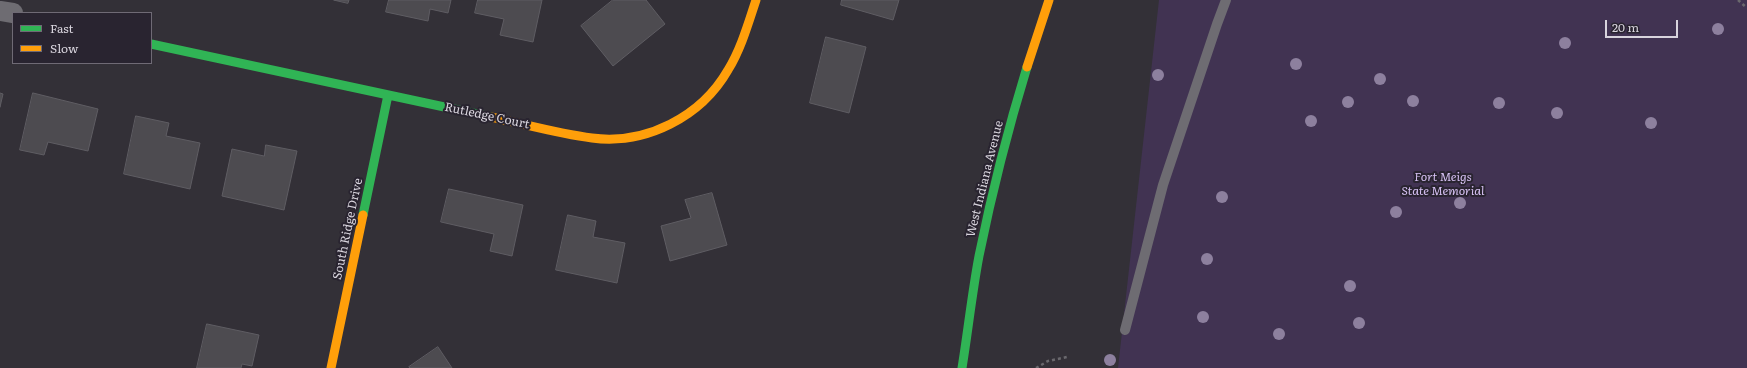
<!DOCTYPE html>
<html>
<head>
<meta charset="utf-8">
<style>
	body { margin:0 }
	#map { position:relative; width:1747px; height:368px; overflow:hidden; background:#333037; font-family:Literata,serif }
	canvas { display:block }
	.legend { position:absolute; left:12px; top:12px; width:140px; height:52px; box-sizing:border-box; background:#292430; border:1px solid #6f6a75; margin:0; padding:5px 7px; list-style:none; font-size:12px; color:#d8d4dd }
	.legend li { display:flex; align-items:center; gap:8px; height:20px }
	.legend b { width:20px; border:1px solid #6f6a75 }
	.scale { position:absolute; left:1605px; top:20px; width:73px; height:18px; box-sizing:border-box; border:2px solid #d8d4dd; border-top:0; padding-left:5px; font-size:12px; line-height:14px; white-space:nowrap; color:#d8d4dd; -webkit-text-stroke:3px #292430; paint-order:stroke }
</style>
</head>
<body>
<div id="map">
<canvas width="1747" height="368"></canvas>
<ul class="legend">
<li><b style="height:5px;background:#30b455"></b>Fast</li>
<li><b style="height:5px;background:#ff9f0a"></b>Slow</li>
</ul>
<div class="scale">20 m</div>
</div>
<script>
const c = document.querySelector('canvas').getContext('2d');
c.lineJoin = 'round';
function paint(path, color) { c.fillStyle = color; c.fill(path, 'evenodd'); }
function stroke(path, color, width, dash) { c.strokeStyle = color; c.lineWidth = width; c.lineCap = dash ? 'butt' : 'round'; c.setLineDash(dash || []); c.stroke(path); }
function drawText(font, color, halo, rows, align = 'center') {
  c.font = font + ' Literata,serif'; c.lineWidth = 4; c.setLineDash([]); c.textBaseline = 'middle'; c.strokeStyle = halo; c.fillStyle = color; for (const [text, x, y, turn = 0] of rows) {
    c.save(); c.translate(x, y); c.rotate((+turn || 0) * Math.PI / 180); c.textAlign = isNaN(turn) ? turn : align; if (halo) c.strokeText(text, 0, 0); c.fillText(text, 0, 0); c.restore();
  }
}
const green = new Path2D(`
	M1159,0h588v368h-629z`);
const building = new Path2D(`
	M334,0h15l-1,3z
	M389,0h62l-3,13 -18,-4 -2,12 -42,-9z
	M478,0h64l-9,42 -33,-7 4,-16 -29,-6z
	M613,0h33l19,24 -52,42 -32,-40z
	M842,0h57l-6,20 -52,-15z
	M826,37l40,10 -17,66 -39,-10z
	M0,93l3,1 -3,13z
	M33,93l65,16 -10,42 -40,-9 -4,13 -24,-5z
	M136,116l33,7 -3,13 34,7 -10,46 -66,-15z
	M266,145l31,6 -13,59 -62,-14 10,-47 32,7z
	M449,189l74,16 -11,51 -22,-5 4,-17 -53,-12z
	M712,193l15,52 -57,16 -9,-35 30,-8 -6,-18z
	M568,215l28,6 -3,16 32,6 -8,40 -61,-13z
	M207,324l52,11 -7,31 -10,-2 -1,4h-44z
	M438,347l14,21h-42l-1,-1z`);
const path = new Path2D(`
	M1738,0l9,8
	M1036,368l12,-7 19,-4`);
const lane = new Path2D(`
	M1125,330l38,-145 54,-161 9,-24`);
const street = new Path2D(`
	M0,11l13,2`);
const fast = new Path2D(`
	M151,44l340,73
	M363,215l25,-120
	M962,368c6,-37 10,-75 17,-112 13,-64 29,-127 48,-189`);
const slow = new Path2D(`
	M1027,67l22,-67
	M491,117c33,7 68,17 101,21 54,7 109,-21 136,-68 13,-21 20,-46 28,-70
	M331,368l32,-153`);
const trees = [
	[1718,29],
	[1565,43],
	[1296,64],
	[1158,75],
	[1380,79],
	[1413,101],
	[1348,102],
	[1499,103],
	[1557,113],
	[1311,121],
	[1651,123],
	[1222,197],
	[1460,203],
	[1396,212],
	[1207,259],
	[1350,286],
	[1203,317],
	[1359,323],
	[1279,334],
	[1110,360]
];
const streetNames = [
	["Rutledge Court",487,116,12],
	["West Indiana Avenue",985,179,-76],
	["South Ridge Drive",348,229,-78]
];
const parkNames = [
	["Fort Meigs",1443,177],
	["State Memorial",1443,191]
];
paint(green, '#413352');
paint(building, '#4d4b50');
stroke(building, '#5f5d63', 1);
stroke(path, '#6a686d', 2.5, [3, 3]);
stroke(lane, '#6e6c72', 10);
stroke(street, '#6e6c72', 20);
stroke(fast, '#30b455', 9);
stroke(slow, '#ff9f0a', 9);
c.fillStyle = '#8d809e';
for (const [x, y] of trees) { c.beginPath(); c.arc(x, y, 6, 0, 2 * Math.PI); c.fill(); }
drawText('12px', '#d8d4dd', '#292430', streetNames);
drawText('italic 12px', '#d6c1f3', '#292430', parkNames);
</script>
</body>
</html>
